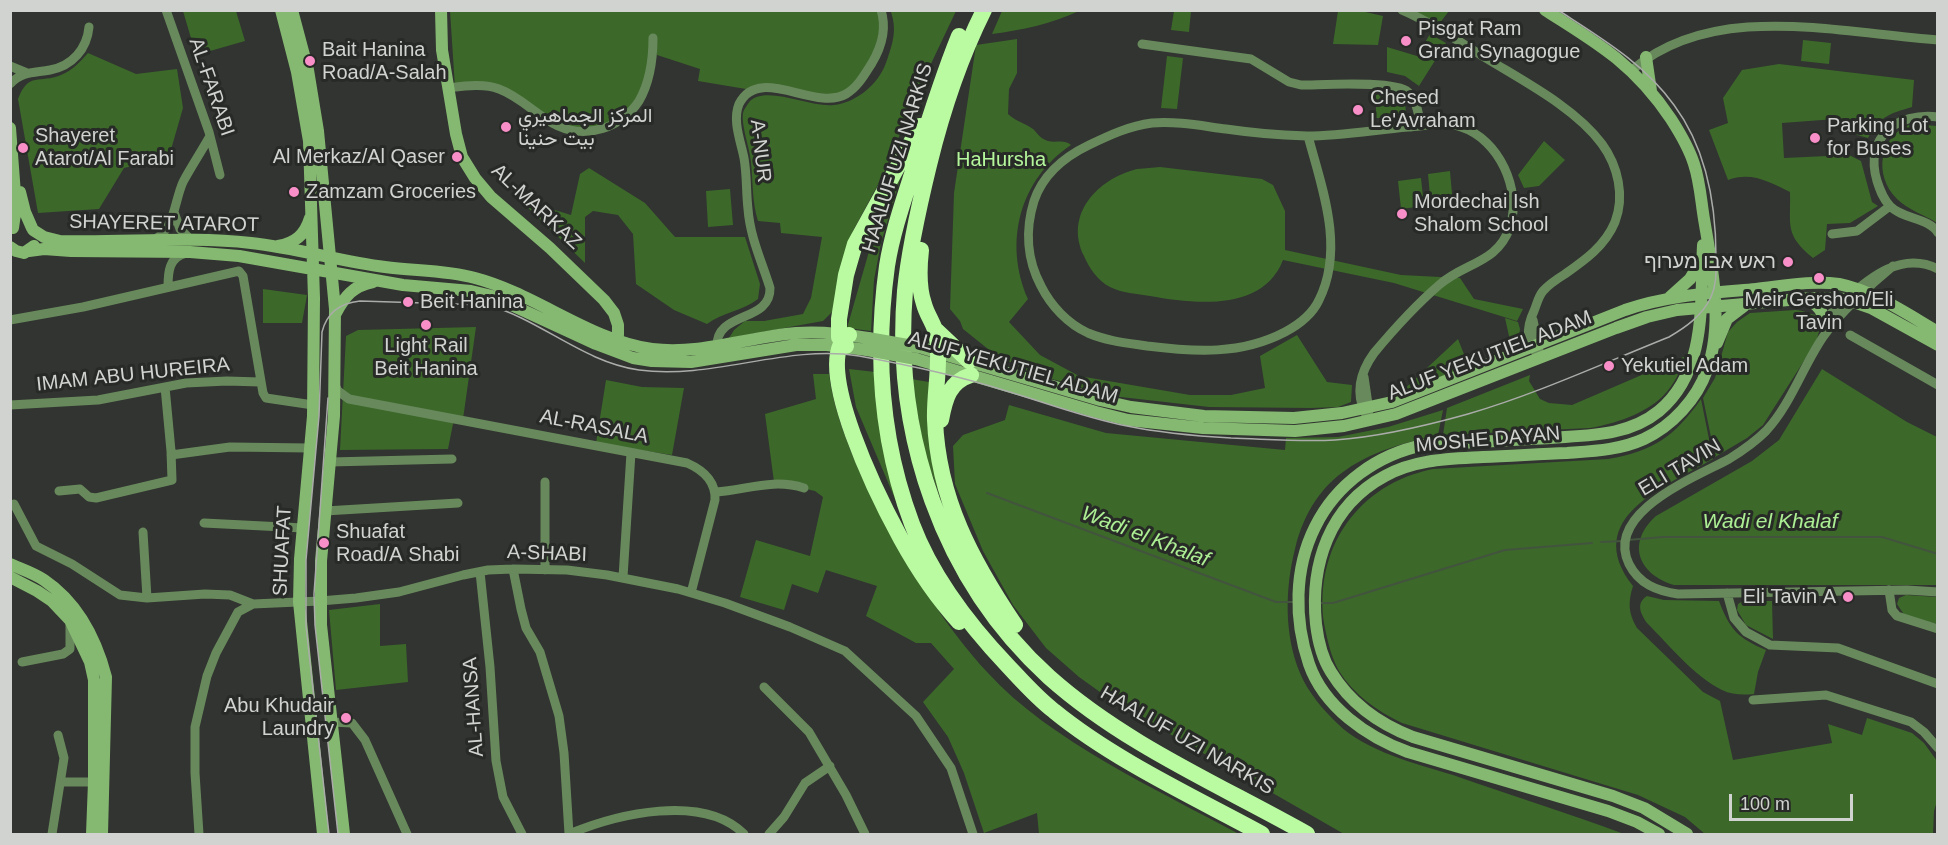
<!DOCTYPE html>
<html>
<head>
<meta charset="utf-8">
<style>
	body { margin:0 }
	#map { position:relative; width:1948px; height:845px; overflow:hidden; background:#313430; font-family:Arial,sans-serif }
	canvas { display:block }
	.frame { position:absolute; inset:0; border:12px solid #d1d3d0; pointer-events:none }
	.scale { position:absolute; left:1729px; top:794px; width:124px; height:27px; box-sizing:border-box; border:3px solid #d1d3d0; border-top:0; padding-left:8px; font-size:18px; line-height:21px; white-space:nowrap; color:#d1d3d0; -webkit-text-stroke:4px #272a26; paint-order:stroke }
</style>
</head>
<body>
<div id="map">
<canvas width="1948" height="845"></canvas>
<div class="frame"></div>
<div class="scale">100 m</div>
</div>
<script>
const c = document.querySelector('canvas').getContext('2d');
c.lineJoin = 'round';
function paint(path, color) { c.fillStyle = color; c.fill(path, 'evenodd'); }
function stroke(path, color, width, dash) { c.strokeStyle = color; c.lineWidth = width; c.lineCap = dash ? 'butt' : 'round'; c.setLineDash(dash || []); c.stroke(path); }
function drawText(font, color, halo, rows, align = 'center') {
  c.font = font + ' Arial,Vazirmatn,Heebo,sans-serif'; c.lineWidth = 6; c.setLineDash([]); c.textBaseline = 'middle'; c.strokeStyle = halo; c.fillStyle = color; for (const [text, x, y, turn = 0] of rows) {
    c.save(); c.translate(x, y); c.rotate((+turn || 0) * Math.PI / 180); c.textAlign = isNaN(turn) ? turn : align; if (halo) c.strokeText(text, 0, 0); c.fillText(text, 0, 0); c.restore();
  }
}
const green = new Path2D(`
	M881,10c-2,43 -11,52 -36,85l-93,-5 -54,-9 2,-12 -43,-14 -4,-14 -6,40 -23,35 -37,17 -18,-4 -73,-41 -41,-1 -5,-76z
	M183,11h53l9,30 -49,14z
	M892,11h64l-36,76 -38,90 -28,52 -10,28 -11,54 -10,10 -94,17 5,-8 11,-9h19l39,-7 8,-16 11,-61 -41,-4 -1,-10 -22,-2c-6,-19 -5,-39 -7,-59 -1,-13 -10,-37 -8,-49 1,-4 5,-9 7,-12 18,-16 60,7 84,4 11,-1 20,-6 29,-12 11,-8 20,-20 24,-33 6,-18 10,-30 4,-48z
	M1002,11v-1l77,1c-28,13 -57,19 -87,23z
	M1174,11h17l-2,21 -18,-2z
	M1338,11h23l22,5 -5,29 -45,-1z
	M1414,11h35l-10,13z
	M1430,34l16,9 -27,43 -14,-10 -18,-4v-25l30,9z
	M1017,39v34l-8,16 -1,25c9,8 17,9 25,15 5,5 8,10 15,12 8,2 17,-2 23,4 -51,34 -68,97 -43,154l-19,23 31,33 39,21 111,19h41l34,-7 -5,-32 37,-21 30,47 25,3 -1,17 -13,5 -27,1 -102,-1 -97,-11 -81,-23 -38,-20 -30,-24 -3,-8 -10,-12 4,-116 22,-148z
	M1803,40l28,3 -2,21 -28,-3z
	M88,53l48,21 41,-5 6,39 -15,52 -19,2 -25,6 -25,41 -61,4 -20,-114c11,-28 21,-15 43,-24 12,-5 19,-13 27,-22z
	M1167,56l16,2 -6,51 -16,-1z
	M1779,64l135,16 -2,27c-23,7 -32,9 -44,31l-18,-5 -1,-15 -67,5 2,35 65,-3 12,6 11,41 6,4 -28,17 -23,1 -2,26 -12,8c-29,-24 -22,-32 -23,-66 -20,-10 -39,-21 -62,-12l-19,-50 19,-7 -5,-25 19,-28z
	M1376,94c18,0 30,-2 30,20l-3,4h-27z
	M1911,124l26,2v97c-12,-8 -29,-13 -40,-24 -24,-24 -18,-63 14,-75z
	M1544,141l21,19 -26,26 -15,2 -6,-13z
	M905,163l-24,80 -7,37 -3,51 -24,-3 23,-80z
	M1160,167l102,12 11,6 12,26v39l116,25 59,3 14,21 49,10 -6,12 -123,-38 -111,-23c-20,52 -88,44 -133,36 -13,-2 -28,-3 -40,-9 -12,-6 -21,-19 -26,-31 -20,-41 13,-77 53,-87 8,-1 16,-1 23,-2z
	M589,168l56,35 30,34h70l15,47 -2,15c-15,12 -35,13 -51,25l-33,-14 -38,-26 -3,-50 -15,-19 -25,-4 -8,6v46l-66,-64 52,16 9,-41z
	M1450,171l3,34 -22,2 -3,-33z
	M1421,178l3,28 -23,3 -3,-28z
	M730,189l3,36 -25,2 -2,-36z
	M263,289l44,6 -5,28h-39z
	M1795,310c9,0 15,5 23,5l-1,3 3,10 -4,14 -53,83 -16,13 -32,19 -12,-59 12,-20 13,-46 9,-10 13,-9z
	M1505,318l13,4 2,7 -1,9 -8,7z
	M476,327l-13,92h-9l-6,30 -108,1 6,-114 12,-6z
	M1458,339l11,28 -71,28z
	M1688,355c-7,14 -14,30 -25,41 -18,18 -49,28 -73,32l-147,7 4,-27 83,-33 -1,6 11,18 9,4 23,2z
	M849,369l26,3 32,155 -51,-120z
	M1822,369l85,53 30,15v148h-263c-36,-11 -48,-42 -18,-69l96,-55 27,-21z
	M813,374h16c6,49 33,105 56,149 29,52 62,106 103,150 62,68 170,117 251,161h-200l-2,-21 -53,20 -20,-60 -16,-36 -25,-35 31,-33 -23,-26h-15l-50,-27 11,-30 -51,-16 -8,23 -26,-9 -8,26 -44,-13 16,-57 54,16 13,-59 -8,-6 -41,-9 -9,-68 51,-15z
	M911,379l18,3 16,129 -20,-57z
	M606,380l36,7 42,1 -12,67 -76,-12z
	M1701,399l12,60c-47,27 -133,59 -80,127 -5,16 -5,27 4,42l66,64 17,9 13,59 99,-17 -4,-19 34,11 5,-17 45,15 12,10 13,18v40l-3,10 -1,23h-228l-20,-17 -47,-22 -236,-72c-25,-12 -48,-28 -63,-52 -8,-14 -12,-32 -15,-48 -10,-75 34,-139 109,-154l175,-10c46,-8 67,-23 93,-60z
	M1009,405l97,28 179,17 1,-12 52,-1 50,-10 55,-17 -5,25c-71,16 -124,37 -143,114 -10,39 -11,86 5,124 7,18 24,38 38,51 27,27 79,40 115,51 57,20 115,38 171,59h-280l-230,-132 -35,-25 -33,-29 -33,-43 -30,-54 -28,-67 -2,-38 10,-11 42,-15z
	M1906,595l31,2v27l-32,-8 -8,-12 2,-6z
	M1647,596l17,4 55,1c11,29 19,37 47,49l-8,22 -4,22c-11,1 -22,1 -32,-4 -27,-13 -54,-46 -75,-67 -7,-10 -11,-20 0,-27z
	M1743,601h29l1,38 -27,-14 -9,-15 1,-6z
	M380,604v42l26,-2 2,38 -72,8 -7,-80z`);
const stream = new Path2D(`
	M987,493l289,109h18
	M1628,540l35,-3h219l56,17
	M1601,542l22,-1
	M1320,603h13l172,-53 87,-7`);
const street = new Path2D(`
	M166,10l43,122 11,43
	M1402,10c31,13 59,33 87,50 38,23 87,49 113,84 16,22 23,52 13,78 -10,24 -30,38 -50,52 -8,5 -16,10 -22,17 -5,6 -6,13 -9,20 -9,19 -7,30 5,46
	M1142,44l109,15 38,23 12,3c21,0 94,-5 107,7 9,9 11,22 12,34
	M10,66l17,7
	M1632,70c82,-70 206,-37 306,-30
	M10,84c12,-13 25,-11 40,-14 22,-4 37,-21 39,-43
	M448,88c16,-2 36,-5 51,1 22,8 38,27 59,37 29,13 63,2 81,-25 11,-19 14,-41 14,-63
	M1938,117c-41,-5 -74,20 -61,64 3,9 6,18 13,25 12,13 40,12 48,27
	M1308,136c14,52 37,112 11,164 -7,15 -19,24 -34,32 -44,23 -90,20 -138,14 -20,-3 -40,-5 -59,-13 -20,-9 -37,-27 -47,-47 -14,-26 -16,-56 -7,-85 9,-27 30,-44 55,-56 21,-10 40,-19 63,-22 25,-2 50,3 74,6 27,4 54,6 81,7 33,0 67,-6 101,-9 17,-1 37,-6 53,0 38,12 61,63 49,100 -13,37 -45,35 -71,58 -23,20 -45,44 -65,68 -13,18 -19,39 -9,60
	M174,212l6,17 11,11
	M1832,234l25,-3 33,-25
	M154,240c21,-11 20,-38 29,-58 8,-15 18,-30 27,-46
	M1893,266c-22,18 -54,48 -70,71 -21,31 -32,67 -57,94 -11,11 -24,20 -37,28 -33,18 -125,53 -100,105 10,20 28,27 49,30l229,-4 31,2
	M168,287c0,-15 1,-30 18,-34
	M10,320l73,-13 156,-36 4,5 20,117 3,5 47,7
	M1533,320l6,30
	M1825,326c2,-11 12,-19 20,-26 25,-23 57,-49 93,-31
	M1850,335l88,50
	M717,347c-2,-36 54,-24 53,-59 -8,-26 -20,-51 -22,-79 -2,-17 -1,-34 -4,-51 -3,-16 -12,-37 -5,-54 20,-40 76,8 107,-10 12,-7 19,-20 26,-31 10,-17 15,-34 9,-53
	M1364,377l5,34
	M334,383l4,8 11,8 338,64c16,7 29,18 28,37l-24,93
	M10,405l88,-5 88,-17 41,-2 33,1
	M171,455l59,-8 80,1
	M330,462l122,-3
	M545,482v88
	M59,491l21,-2 9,8 7,1 76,-18 -1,-29 -6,-64
	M716,492c30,-2 57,-14 88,-4
	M14,504l22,42 36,18 48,31 27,3 58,-4 25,1 23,9
	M325,511l133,-8
	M204,523l99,5
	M143,532l4,66
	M513,569l8,40 5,19 14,24 19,64 5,37 5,81
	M480,572l10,95 6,94 7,36 19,37
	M623,577l8,-124
	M1889,590l3,20 5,6 41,13
	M1727,593l7,25 12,14 24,13 68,3 100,36
	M22,662l41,-8 7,-5v-29
	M764,687l45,45 37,63 19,39
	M1753,700l73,-5 85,27 13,10 14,16
	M331,722l21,1 13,17 42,94
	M61,782h33
	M52,834l12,-76 -6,-23
	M199,834l-4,-61v-46l12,-51 9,-23 22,-41 15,-8 67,-3 36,-3 43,-6 64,-17 25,-5 25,-1 54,1 40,5 71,14 47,14 65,24 55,24 71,65 35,52 22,66
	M569,834c48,-20 134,-41 175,0
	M769,834l15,-17 21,-34 25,-17`);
const secondary = new Path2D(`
	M281,10l16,62 12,69 5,157 -1,118 -13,143 -1,43 24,232
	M292,10l16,60 10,61 17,178 -1,107 -13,145v64l23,209
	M441,10l1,40 14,84 6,23 13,21 16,19 59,51 54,52 10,13 4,12v10l-5,8
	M1545,10c53,33 90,55 126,109 9,14 18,29 23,45 6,18 7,37 10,55 8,48 20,104 3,151 -10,29 -35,56 -63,69 -24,11 -50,12 -77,14 -28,1 -56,3 -84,4 -34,2 -67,2 -98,19 -56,30 -75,89 -69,148 2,17 6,34 15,48 19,31 48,52 82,65l200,59 31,12 43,26
	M1646,57l5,34
	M10,128l6,79 -3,21
	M20,192l5,20 7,16
	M33,230l11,7 16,4c63,2 128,-5 191,2 45,5 89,18 134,24 30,4 61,3 90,11 61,16 114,62 177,71 49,6 96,-12 144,-16 24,-2 49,1 72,5
	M278,246c17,-3 27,-11 32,-28
	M10,247l6,4 8,2 10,-7
	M29,251l15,-2 27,2 119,1 49,4 164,29 68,6 21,5 104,48 37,14 19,3 39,1 105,-17h31l40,5
	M1670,297l20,-18 11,-18
	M1805,299c13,5 19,13 20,26
	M336,313c9,-17 17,-27 37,-31
	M1717,343l10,-24 17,-13
	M919,347l181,53 31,7 73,9 90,2 48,-5 50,-11 233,-92c43,-15 87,-17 131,-21 27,-3 56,-9 83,-5 35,7 68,30 99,48
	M916,359l180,53 32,8 75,8 92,3 49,-5 52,-12 220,-86 31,-11 30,-7 134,-12h22l12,1 26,9 67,37
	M10,564c11,5 24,9 34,16 34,23 52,59 62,97l-4,157
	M10,577l27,14 15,10 18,19 20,42 4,18v102l-2,52
	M1659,834l-22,-12 -29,-11 -200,-59c-41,-15 -84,-45 -99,-88 -15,-44 -15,-95 6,-137 21,-43 63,-73 109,-82 18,-3 37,-2 54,-3 29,-2 58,-3 87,-5 34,-2 67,-4 94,-26 49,-41 41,-109 44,-166`);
const highway = new Path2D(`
	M984,10c-25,50 -42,102 -55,155 -10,41 -20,84 -24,126 -12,142 37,289 144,386 75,67 171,108 258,157
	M959,36c-18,44 -32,90 -46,135 -10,31 -21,63 -26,95 -12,87 -6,176 25,258 20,53 58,102 96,142 15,16 29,32 46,45 60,49 140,86 208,123
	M921,250c-2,18 -3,37 3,54 3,12 12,22 13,34 4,27 -3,55 -2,82 3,79 37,141 80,205
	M935,329l34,32
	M849,335c-41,25 34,171 52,204 16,29 35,58 58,83
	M846,346l-7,-9v-18l7,-44 9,-31 65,-118
	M941,420c4,-21 8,-38 30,-45`);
const tram = new Path2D(`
	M328,398l-14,196 1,31 23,209
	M329,834l-23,-208v-66l13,-144 3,-84c5,-20 18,-29 38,-31l128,4c53,15 95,57 151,65 74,10 147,-26 220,-14 49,9 97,19 144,34 41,12 82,28 124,36 34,7 69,10 104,12 34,1 70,4 104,2 45,-3 90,-14 133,-26 66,-19 136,-51 201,-77 17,-10 33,-21 42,-40 6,-13 5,-27 5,-40 0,-53 -10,-109 -42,-152 -30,-42 -73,-67 -116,-95`);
const secondaryBridge = new Path2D(`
	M868,338l51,9
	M867,350l49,9`);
const markers = [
	[1406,41,6,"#f98fc8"],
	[310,61,6,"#f98fc8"],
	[1358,110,6,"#f98fc8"],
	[506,127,6,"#f98fc8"],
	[1815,138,6,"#f98fc8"],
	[23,148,6,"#f98fc8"],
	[457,157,6,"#f98fc8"],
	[294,192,6,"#f98fc8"],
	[1402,214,6,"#f98fc8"],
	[1788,262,6,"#f98fc8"],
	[1819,278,6,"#f98fc8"],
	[408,302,6,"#f98fc8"],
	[426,325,6,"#f98fc8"],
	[1609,366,6,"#f98fc8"],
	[324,543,6,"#f98fc8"],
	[1848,597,6,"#f98fc8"],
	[346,718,6,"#f98fc8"]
];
const poiNames = [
	["Pisgat Ram",1418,29],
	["Grand Synagogue",1418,52],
	["Bait Hanina",322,50],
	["Road/A-Salah",322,73],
	["Chesed",1370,98],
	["Le'Avraham",1370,121],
	["المركز الجماهيري",518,116],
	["بيت حنينا",518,139],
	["Parking Lot",1827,126],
	["for Buses",1827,149],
	["Shayeret",35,136],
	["Atarot/Al Farabi",35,159],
	["Al Merkaz/Al Qaser",445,157,"right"],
	["Zamzam Groceries",306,192],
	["Mordechai Ish",1414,202],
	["Shalom School",1414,225],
	["ראש אבו מערוף",1776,262,"right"],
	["Meir Gershon/Eli",1819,300,"center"],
	["Tavin",1819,323,"center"],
	["Beit Hanina",420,302],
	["Light Rail",426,346,"center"],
	["Beit Hanina",426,369,"center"],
	["Yekutiel Adam",1621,366],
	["Shuafat",336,532],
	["Road/A Shabi",336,555],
	["Eli Tavin A",1836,597,"right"],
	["Abu Khudair",334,706,"right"],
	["Laundry",334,729,"right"]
];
const streetNames = [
	["AL-FARABI",211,87,71],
	["A-NUR",760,151,83],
	["HAALUF UZI NARKIS",898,158,-73],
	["AL-MARKAZ",536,207,43],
	["SHAYERET ATAROT",164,224,1],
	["ALUF YEKUTIEL ADAM",1490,356,-21],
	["ALUF YEKUTIEL ADAM",1013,368,16],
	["IMAM ABU HUREIRA",133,375,-6],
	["AL-RASALA",594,427,11],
	["MOSHE DAYAN",1488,440,-5],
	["ELI TAVIN",1680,468,-31],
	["SHUAFAT",283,551,-87],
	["A-SHABI",547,554,2],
	["AL-HANSA",474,707,-94],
	["HAALUF UZI NARKIS",1187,741,30]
];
const parkNames = [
	["HaHursha",1001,160]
];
const waterNames = [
	["Wadi el Khalaf",1770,522],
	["Wadi el Khalaf",1145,537,21]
];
paint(green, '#3c682a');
stroke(stream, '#43543e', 2);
stroke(street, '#68895c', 9);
stroke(secondary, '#85b971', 12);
stroke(highway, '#bafba2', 16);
stroke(tram, '#aaaca9', 1.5);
stroke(secondaryBridge, '#85b971', 12);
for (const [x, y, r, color] of markers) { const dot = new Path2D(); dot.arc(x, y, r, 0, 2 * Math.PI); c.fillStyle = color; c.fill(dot); stroke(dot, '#272a26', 2); }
drawText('20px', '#d1d3d0', '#272a26', poiNames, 'left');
drawText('20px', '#d1d3d0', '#272a26', streetNames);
drawText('20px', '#b4f69b', '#272a26', parkNames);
drawText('italic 21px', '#acee93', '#272a26', waterNames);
</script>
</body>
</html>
